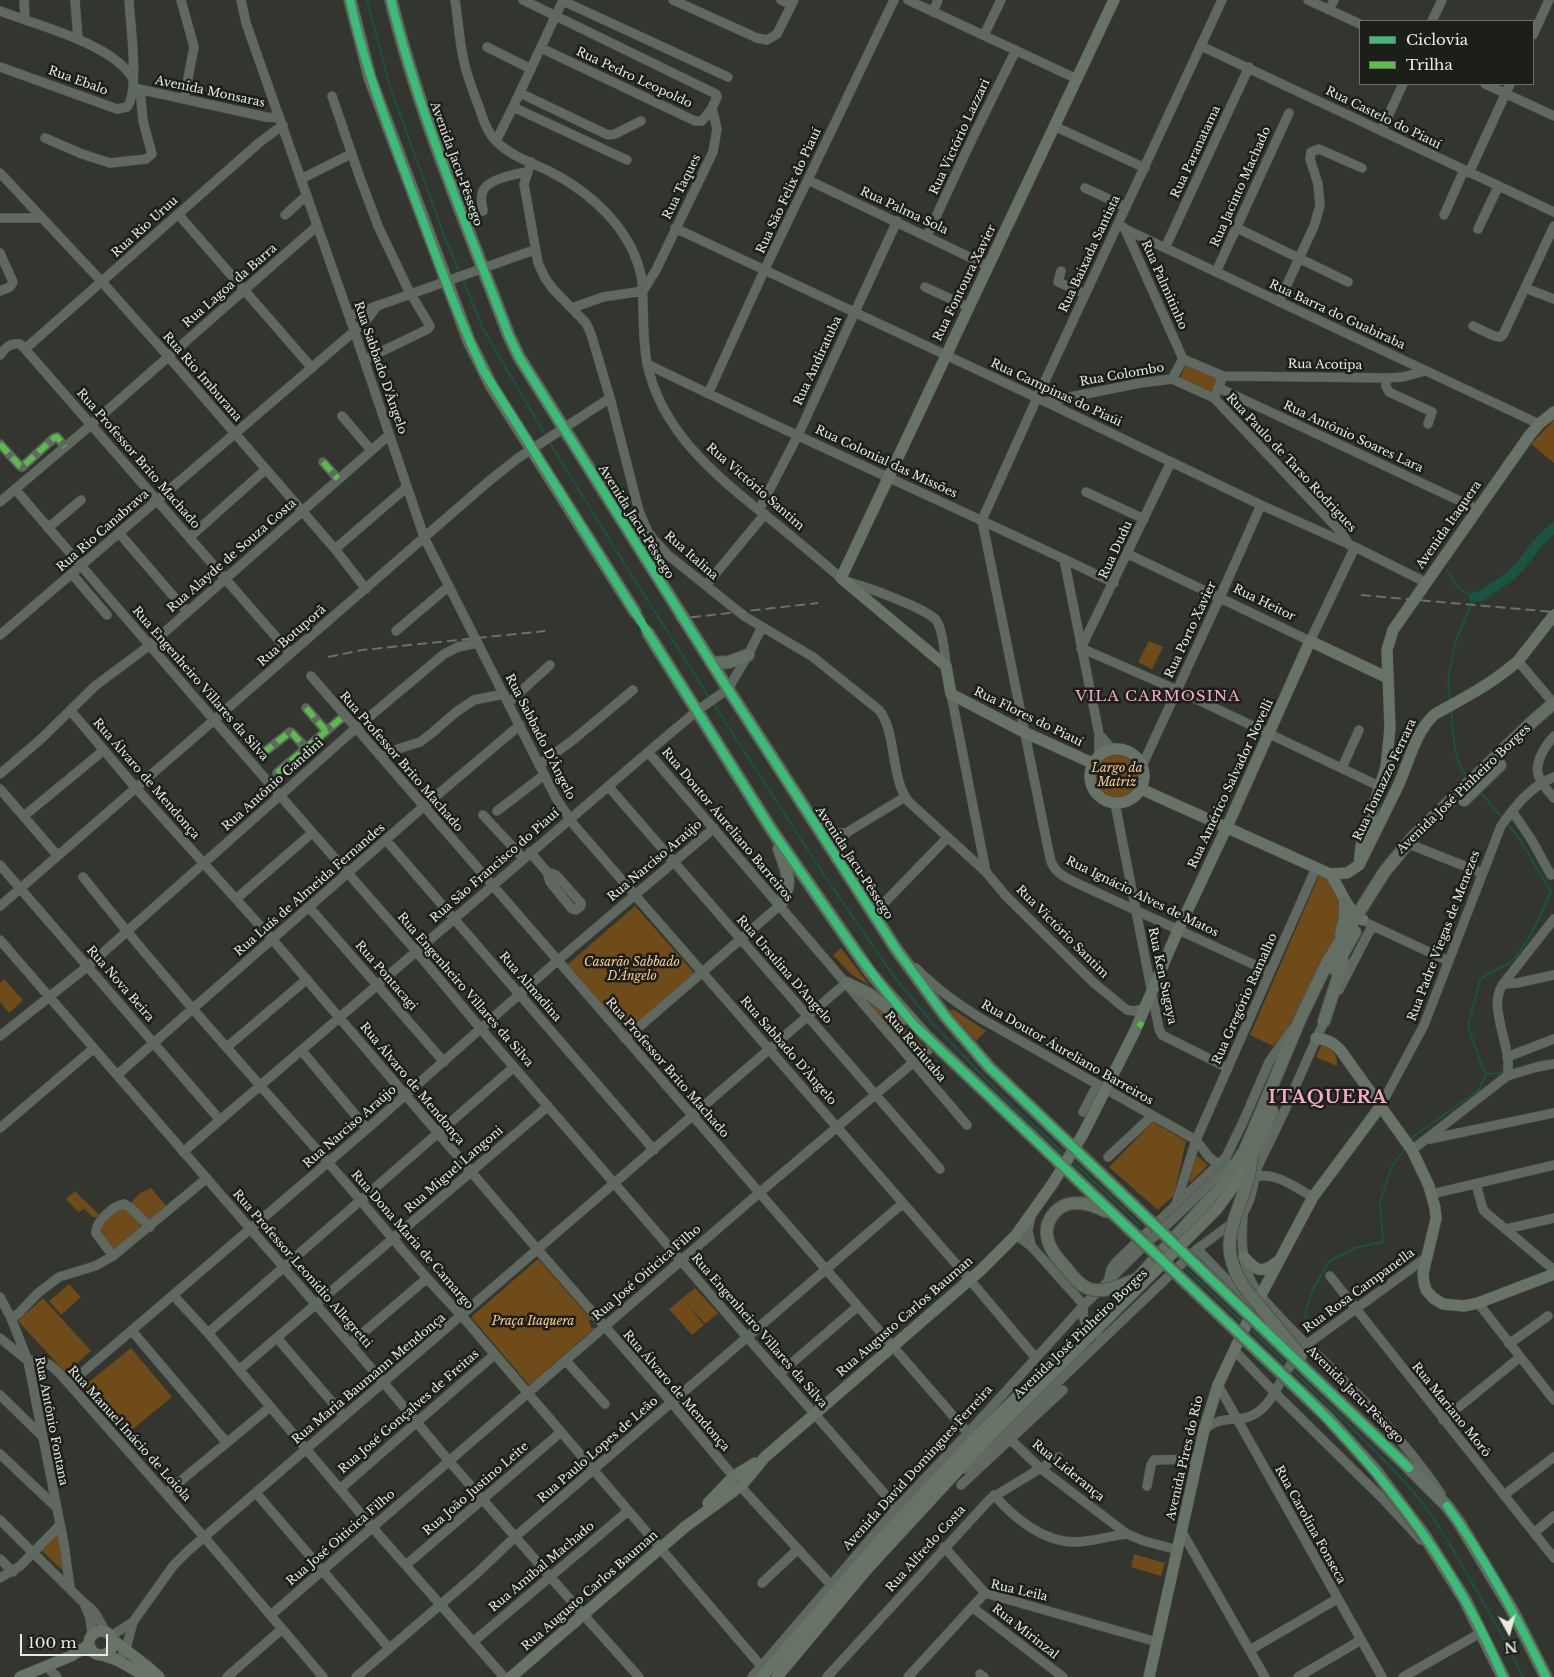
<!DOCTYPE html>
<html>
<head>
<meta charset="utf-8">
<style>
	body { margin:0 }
	#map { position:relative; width:1554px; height:1677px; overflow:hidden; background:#33352f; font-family:"Libre Baskerville",serif }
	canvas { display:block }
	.legend { position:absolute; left:1359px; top:20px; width:175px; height:65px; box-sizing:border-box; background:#1c1e19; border:1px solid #6d6f6a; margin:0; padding:6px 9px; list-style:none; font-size:15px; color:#e7e9e3 }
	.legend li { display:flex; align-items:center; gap:10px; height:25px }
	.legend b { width:25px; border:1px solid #6d6f6a }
	.north { position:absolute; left:1484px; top:1607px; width:50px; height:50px; -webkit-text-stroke:4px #1c1e19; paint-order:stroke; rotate:173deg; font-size:14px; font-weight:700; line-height:20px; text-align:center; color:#e7e9e3 }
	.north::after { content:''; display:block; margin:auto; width:18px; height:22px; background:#e7e9e3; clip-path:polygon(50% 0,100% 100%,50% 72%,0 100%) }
	.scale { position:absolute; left:20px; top:1634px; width:88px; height:22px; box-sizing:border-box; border:2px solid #e7e9e3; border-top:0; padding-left:6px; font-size:15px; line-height:18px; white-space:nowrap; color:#e7e9e3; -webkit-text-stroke:4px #1c1e19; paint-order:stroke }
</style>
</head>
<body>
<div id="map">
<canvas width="1554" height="1677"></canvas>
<ul class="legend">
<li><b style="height:6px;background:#3abd76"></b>Ciclovia</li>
<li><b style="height:6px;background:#5cbc4b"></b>Trilha</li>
</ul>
<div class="north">N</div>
<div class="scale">100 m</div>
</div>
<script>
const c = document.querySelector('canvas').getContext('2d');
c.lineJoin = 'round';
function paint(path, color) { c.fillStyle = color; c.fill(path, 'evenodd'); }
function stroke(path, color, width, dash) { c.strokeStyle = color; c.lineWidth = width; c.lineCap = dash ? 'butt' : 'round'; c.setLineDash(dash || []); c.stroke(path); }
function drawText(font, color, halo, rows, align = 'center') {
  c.font = font + ' "Libre Baskerville",serif'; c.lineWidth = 5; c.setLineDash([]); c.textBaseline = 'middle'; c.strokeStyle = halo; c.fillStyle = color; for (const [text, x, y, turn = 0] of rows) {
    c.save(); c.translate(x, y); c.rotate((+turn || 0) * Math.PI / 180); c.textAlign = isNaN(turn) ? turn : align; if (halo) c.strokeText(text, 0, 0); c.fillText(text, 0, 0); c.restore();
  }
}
const green = new Path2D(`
	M1187,362l33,16 -8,18 -33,-16z
	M1554,420v43l-23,-19z
	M1149,641l14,6 -11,22 -14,-7z
	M1096 776a21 21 0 1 1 42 0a21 21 0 1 1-42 0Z
	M1320,873l9,4 13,24 -4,33 -17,28 -26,54 -11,17 -11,13 -23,-11z
	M635,906l61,69 -67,59 -62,-69z
	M841,948l29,38 -19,-12 -18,-19z
	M4,979l19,21 -14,13 -9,-11v-19z
	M863,996l19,10 41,40 -8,6 -7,-5 -1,3z
	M949,1010h5l32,21 -10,10z
	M1322,1044c10,4 16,11 15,22l-21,-9z
	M1153,1122l33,19 -12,54 -16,15 -49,-43z
	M1196,1155l12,10 -17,17 -3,-2z
	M151,1188l16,19 -15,13 -6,-1 -15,-16 9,-10z
	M75,1191c9,10 18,16 26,26h-8l-9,-8 -6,3 -12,-13z
	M122,1206l19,16 -1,6 -24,20 -4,-1 -13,-10 -1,-10z
	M538,1259l54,61h-3l2,8h4l-66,57 -58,-68z
	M69,1284l12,13 -20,18 -12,-14z
	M695,1288l23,25 -13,11 -20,-23 19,24 -12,10 -23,-26z
	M43,1298l48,53 -25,22 -48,-52z
	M131,1348l41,49 -48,39 -41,-49z
	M57,1533l8,35 -2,3 -21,-20 1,-3z
	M1134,1554l31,9 -4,13 -30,-9z`);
const stream = new Path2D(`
	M367,0l24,90 53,145 16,38
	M463,280l20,49 63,107
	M548,440l74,120 87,137
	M1447,570l11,18 16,9 -19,46 -7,36 2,21
	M713,703l113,175 69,100 40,48 64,67 66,62
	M1451,710c3,21 1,50 16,67
	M1480,792l23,27
	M1510,1070l35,-10h7
	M1486,1074l18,-1
	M1410,1141l4,-5 65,-46 7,-16 -6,-13 -12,-35 12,-46c9,-10 24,-11 33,-20 17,-19 27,-45 38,-68l-32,-54 -13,-16
	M1072,1161l68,64
	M1184,1267l58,55
	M1249,1328l38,37
	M1311,1332l-6,-7 1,-16 7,-19 16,-29 26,-13 28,-6 -3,-40 12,-36 14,-19
	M1292,1370c40,38 81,77 118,118 24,27 41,59 59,89 19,33 38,65 54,100`);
const river = new Path2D(`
	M1474,597l7,-1 28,-19 12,-12 19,-25 14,-12`);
const highwayTunnel = new Path2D(`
	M635,612l13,21`);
const minor = new Path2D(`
	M24,0l1,20
	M75,0l3,39
	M181,0l13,47 -10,52
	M241,0l5,23 108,307 70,207 132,261 18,27 396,455 65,77
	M455,0c3,19 4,38 8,57 3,17 10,34 16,50 4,12 8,25 17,34 13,14 36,22 53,30 43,22 84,59 93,109 2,27 0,56 5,83 14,68 67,111 118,152 26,20 51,42 76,63
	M523,0l193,94 1,3 -5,11 5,21 -4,23 -57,118 -13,21
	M673,0l84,38 10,2 10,-6 17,-34
	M781,0l10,5
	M908,0l169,79
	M1222,0l-185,398 -55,122 68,338c4,17 19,21 33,28l187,86
	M1308,0l52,24
	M563,1l165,76
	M1329,10l5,-10
	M0,11c36,14 114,33 133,68
	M933,12l5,-12
	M1432,21l10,-21
	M984,35l17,-35
	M1533,35l16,-35
	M1201,46l353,166
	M487,47l44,22
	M541,48l154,73h7l10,-13
	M0,67l117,42 10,-2c13,-16 3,-84 2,-107
	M1485,84l69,32
	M134,88l132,29 14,1
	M520,93l88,42 7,-1 26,-13
	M332,96l28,82 18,48 30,63 22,37 -2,3 -64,31
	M513,107l114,53
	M1054,126l91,42
	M1381,131l22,-47
	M45,138l37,16 28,9 36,-4 6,-5 -9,-33 -3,-32
	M496,141l17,-34 50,-107
	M531,162l-7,22 14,79 7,15 8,11 33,34 5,11 19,64 29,113 8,19 7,10 14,15 76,61 69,41 66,53c18,22 11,69 30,92l77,70 20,24 88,87 33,27 7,1 11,-3
	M0,173l102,109 66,74 167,193 31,40
	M1469,173l41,-89
	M301,179l50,-25
	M808,180l180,86
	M1085,188l41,19
	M483,211c-1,-6 -3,-14 0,-20 5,-12 32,-17 44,-19
	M178,214l134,154
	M285,215l22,-20
	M1444,215l20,-45
	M0,218h42
	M1123,227l2,2 58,130
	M675,228l371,174 215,103 94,42 70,35
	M1237,228l111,54
	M1125,229l414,195
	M1478,229l20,-42
	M927,236l46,-99 43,-87
	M1165,248l84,-181
	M0,253l13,29 -3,5 -10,4
	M1061,271l-3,11 27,12
	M1216,272l73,-159
	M925,287l43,20
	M1525,288l29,11
	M1279,302l35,-76 6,-20 -2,-22 -8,-25 1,-7 8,-3 43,19
	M572,308l31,-11 40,-6
	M349,316l185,-66
	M1473,326l21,10 6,1 3,-2 51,-109
	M25,349l235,-207 23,-17
	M0,355c6,-8 10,-12 20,-11l5,5 265,304
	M647,364c155,76 312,144 467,219
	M1223,376l164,2 16,-1 22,-6
	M1387,378l-1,8 3,6 43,20 -4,12
	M1219,388l258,121
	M708,394l56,-123 130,-271
	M1214,398l9,-22 -40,-17 -11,20 42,19 128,135 7,12
	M1046,402l94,-19 32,-4
	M342,416l29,34
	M0,444l20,22 2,1 32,-29 3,-1 8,10
	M323,462l15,17
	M1171,462l-90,186 96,42 202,96
	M15,489l199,231 202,231 65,78 266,308 150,171
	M1086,492l58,27
	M0,502l85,-72 232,-204
	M759,510l39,-75 99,-214
	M48,528l33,-28
	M119,533l68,79
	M190,537l76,-68
	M335,549l72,-62
	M1128,554l182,87 45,-94
	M1064,559l35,175v21
	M72,574l35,41
	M847,582c18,4 78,26 89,38 7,9 9,35 10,46
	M706,585l59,-71
	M396,631l53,-45
	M0,635l365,-313 13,-17
	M1518,661l32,38
	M311,676l657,757 19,17
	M951,694l35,178
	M508,703l42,-38
	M306,708l20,23
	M70,710l65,77 137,152 266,311 134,153 61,73
	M1099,734l13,15
	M1554,736c-9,10 -22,29 -14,43 3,7 9,13 14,19
	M648,752l319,373
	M263,753l27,-21 2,1 14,15
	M379,755l41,-13 12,-9 24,-21 18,-12 30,-6
	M539,765l34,-25 60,-50
	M1142,766l78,-169 41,-92
	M1342,768l17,-38
	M277,773l68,-58
	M0,774l41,-35 54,-53 55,-41 239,-210
	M608,786l332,383
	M0,789l57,66
	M1115,803l44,226 3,6 66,33
	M497,811l47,-36
	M1512,811l19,28 20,36
	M483,815l40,43
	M24,816l80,-66
	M820,831l13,2h13
	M386,840l268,310
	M1414,846l68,27
	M530,852l17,20 3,10 22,27 4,1 5,-4v-3l-25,-28 -9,-3
	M841,862l-1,-16 6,-13 59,-36
	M0,865l220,255
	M83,877c77,97 160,189 242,282 46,52 88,107 137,157l299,350
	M236,899l76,-66
	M884,903l63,-65
	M0,906l489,-425 29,-23 92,-60
	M309,907l135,155
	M1369,924l79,37
	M0,940l384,443 65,78 139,159 51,57
	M916,968c19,20 41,35 64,50l216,122 13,17 10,8 13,8
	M1503,984l14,-1 37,-8
	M1339,990l33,-64
	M0,1036l88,-70 268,-238 88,-74 14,-7 20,-4
	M625,1039l154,-133
	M227,1047l80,-68
	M302,1051l65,78
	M1507,1057l47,-18
	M117,1075l306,-268 97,-82
	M1507,1076c7,-28 -21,-68 -4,-92l51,-65
	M1380,1107l44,-82 77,-199c14,-20 30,-40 53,-49
	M1083,1112l14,-27
	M0,1128l94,-80
	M1430,1139l124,-26
	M1412,1150l95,-74 30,-9 17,-3
	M183,1152l471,-405 44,-37 30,-21 20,-34 14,-28
	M1108,1157l44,-41
	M1255,1177c20,-6 41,11 58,20
	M1476,1184l6,22 2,5 70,59
	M1432,1194l122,-29
	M1244,1202c-2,27 -5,54 7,79 6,13 17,23 26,33 23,25 47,47 70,70 35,34 67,70 94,110
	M1176,1204l20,-64 120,-272
	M1245,1210l5,-11 8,-33 26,-54 42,-95
	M1031,1216l-3,14 3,16
	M1506,1229l48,-11
	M1016,1235l15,11 53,59
	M1197,1249l57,59
	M113,1256l-17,-23c-1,-11 17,-27 28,-29l7,4 19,19
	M1330,1276l224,282
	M1108,1282l3,-13 6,-8 109,-104 17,-35 26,-60 24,-34
	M174,1296l34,37 164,194 132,150
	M0,1297l11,21 17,43 36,183 6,44
	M1478,1303l76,97
	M1084,1305c-3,13 1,24 14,29
	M11,1318l7,-4 20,-21 21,-16 36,-11 18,-10 94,-78
	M132,1331l95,112
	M208,1333l306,-266
	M0,1338l28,23
	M277,1338l67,78
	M350,1344l76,-65
	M1509,1344l39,-28
	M1234,1350l40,42 109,107 38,41
	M28,1361c21,-3 28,9 41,23l136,154 118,139
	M566,1361l39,43
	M239,1370l309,-264
	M779,1374l78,-67
	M69,1384l298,-255 190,-168 157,-133
	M1218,1385l164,292
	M0,1395l41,40
	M1443,1420l76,-62
	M1204,1430c20,-18 36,-5 54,-18 13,-9 21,-28 29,-42 6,-8 12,-17 19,-25l121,-88
	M1009,1438l31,30 87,66 17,7 34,9
	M0,1454l56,53
	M965,1469l22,-19 210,-201 38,-28
	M961,1485l102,-95
	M740,1486l90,98
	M1147,1486l4,-21 3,-5 44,-1
	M340,1489l154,-134
	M166,1493l104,-86
	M256,1493l133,155
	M994,1495c20,23 50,48 83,47 17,-1 33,-6 50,-8
	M1504,1495l50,-38
	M0,1520l84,83c11,7 15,16 21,28
	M1182,1532l83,145
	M1534,1533l20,-17
	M944,1547l41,46
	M0,1559l13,13
	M406,1565l155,-133
	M0,1578l20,-12 40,-41
	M762,1583l36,-34
	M985,1593l172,49
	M84,1603l6,15 2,16
	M972,1607l91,70
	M271,1615l487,-421 170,-144
	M111,1636l22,-14
	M473,1642l155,-131
	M1250,1650l87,-51
	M117,1660l8,-7 8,-31 40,-56 15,-15 658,-568
	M46,1666l11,11
	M980,1674l4,3
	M227,1677l55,-48
	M356,1677l119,-102 40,-38 388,-334
	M752,1677l145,-169 71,-75 116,-128 65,-64
	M827,1677l163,-178 69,-42
	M908,1677l77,-84
	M1298,1677l63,-37
	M1403,1677l79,-45`);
const major = new Path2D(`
	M1090 776a27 27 0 1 1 54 0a27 27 0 1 1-54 0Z
	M1092,763l-68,-31 -73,-38 -5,-28 -105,-88 273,-578
	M1141,789l189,85c12,16 15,35 33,46
	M1359,865l2,-19 25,-79 4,-39 -3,-78 6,-20 136,-194 10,-12 15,-12
	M1330,874l17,-1 12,-8c13,-26 26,-53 39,-79 11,-24 17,-54 37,-72 29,-16 58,-31 83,-53l36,-46
	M1134,1033l41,-96 56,-119 79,-177 78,37
	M1316,1038c12,2 17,4 25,13l71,99 17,36 6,22 1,11 -13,54 1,10 2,7 7,8 10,6 21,2 14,-3 76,-29
	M1244,1257c12,13 17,18 33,5
	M708,1503l26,-27 21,-13
	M89 1643a12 12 0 1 1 24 0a12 12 0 1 1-24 0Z
	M113,1640l35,27 11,10
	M102,1655l15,5 30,17
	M20,1677l51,-21 18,-11
	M511,1677l174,-150 57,-42 23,-28 216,-187 35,-35 37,-52
	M762,1677l120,-139 98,-105
	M777,1677l92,-110 119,-129
	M1149,1677l55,-247 14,-45 36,-77 59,-111 67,-90`);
const highway = new Path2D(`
	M350,0l20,78 99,263 22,44 144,227
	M391,0c28,115 76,225 118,336l10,21 209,332 168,260 49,67
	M648,633l125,199 97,140 15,18 40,45
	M712,663l17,-1 19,-7
	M1464,800l36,-35
	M779,849c8,22 15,35 0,57
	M1341,934l4,-17v-15
	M1334,969l21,-37
	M846,983l23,11 33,25
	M1324,1021l19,-59
	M1245,1150l56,-133 27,-56 57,-90 28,-34 121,-117 20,-17
	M1255,1150l17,-39
	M1137,1279l84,-92
	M1409,1468l38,38 13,18 52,86 34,67
	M1424,1535l41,65 38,77`);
const rail = new Path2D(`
	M1361,595l193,17
	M676,619l142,-16
	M328,657l34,-7 183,-19`);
const minorBridge = new Path2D(`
	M1153,1238l78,-74`);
const majorBridge = new Path2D(`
	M1053,1183l30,-49 51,-101
	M980,1433l79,-77
	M988,1438l229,-229 17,-23 17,-28`);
const highwayBridge = new Path2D(`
	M945,1016l44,51 25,24 395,377
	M925,1035l401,381 49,54 49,65
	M1252,1156c-1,8 -2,16 -4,23 -12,43 -32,63 -5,107l58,70
	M1221,1187l24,-37
	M1107,1212c-19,-10 -44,-16 -57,7 -4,7 -4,14 -2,22 3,11 12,20 19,28 6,8 13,17 23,20 15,5 33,-5 47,-10`);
const quiet = new Path2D(`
	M0,444l20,22 2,1 32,-29 3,-1 8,10
	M323,462l15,17
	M306,708l20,23
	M263,753l27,-21 2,1 14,15
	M277,773l68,-58
	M1138,1023l5,3`);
const cycleway = new Path2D(`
	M350,0c14,66 38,126 61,189 23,60 44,122 72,181l290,462 86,124 26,34 30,36 386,366c84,82 156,177 202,285
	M391,0c28,115 76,225 118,336l10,21 205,326 172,266 49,67 44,51 420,401
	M1447,1506c39,53 70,111 99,171`);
const streetNames = [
	["Rua Pedro Leopoldo",634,78,25],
	["Rua Ebalo",78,81,20],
	["Avenida Monsaras",210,92,12],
	["Rua Castelo do Piauí",1383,118,26],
	["Rua Victório Lazzari",960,137,-65],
	["Rua Paranatama",1196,152,-65],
	["Avenida Jacu-Pêssego",456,164,70],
	["Rua Taques",682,187,-64],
	["Rua Jacinto Machado",1241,187,-66],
	["Rua São Felix do Piauí",789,191,-65],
	["Rua Palma Sola",904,211,25],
	["Rua Rio Uruu",145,227,-42],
	["Rua Baixada Santista",1090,254,-65],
	["Rua Fontoura Xavier",965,283,-64],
	["Rua Palmitinho",1164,285,66],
	["Rua Lagoa da Barra",230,286,-41],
	["Rua Barra do Guabiraba",1337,315,25],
	["Rua Andiratuba",818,361,-65],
	["Rua Acotipa",1325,365,1],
	["Rua Sabbado D'Ângelo",380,368,71],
	["Rua Colombo",1122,375,-10],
	["Rua Rio Imburana",202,377,49],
	["Rua Campinas do Piaúi",1056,393,25],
	["Rua Antônio Soares Lara",1353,437,25],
	["Rua Professor Brito Machado",138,459,49],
	["Rua Colonial das Missões",886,462,25],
	["Rua Paulo de Tarso Rodrigues",1291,463,47],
	["Rua Victório Santim",755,487,41],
	["Avenida Jacu-Pêssego",636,522,58],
	["Avenida Itaquera",1449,525,-55],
	["Rua Rio Canabrava",103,531,-41],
	["Rua Dudu",1116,550,-65],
	["Rua Alayde de Souza Costa",232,556,-41],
	["Rua Italina",691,556,41],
	["Rua Heitor",1264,603,26],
	["Rua Porto Xavier",1191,630,-65],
	["Rua Botuporã",292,636,-41],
	["Rua Engenheiro Villares da Silva",200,684,49],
	["Rua Flores do Piauí",1028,717,26],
	["Rua Sabbado D'Ângelo",540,737,63],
	["Rua Professor Brito Machado",401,762,49],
	["Rua Álvaro de Mendonça",146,779,49],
	["Rua Tomazzo Ferrara",1385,780,-65],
	["Rua Américo Salvador Novelli",1231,784,-65],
	["Rua Antônio Gandini",273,785,-42],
	["Avenida José Pinheiro Borges",1464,789,-44],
	["Rua Doutor Áureliano Barreiros",727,825,50],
	["Rua Narciso Araújo",655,861,-40],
	["Avenida Jacu-Pêssego",854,863,57],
	["Rua São Francisco do Piauí",495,866,-41],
	["Rua Luís de Almeida Fernandes",310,890,-41],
	["Rua Ignácio Alves de Matos",1142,897,26],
	["Rua Victório Santim",1062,932,45],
	["Rua Padre Viegas de Menezes",1444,936,-69],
	["Rua Ursulina D'Angelo",784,970,49],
	["Rua Pontacagi",386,976,49],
	["Rua Ken Sugaya",1162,976,78],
	["Rua Nova Beira",120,984,49],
	["Rua Almadina",530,987,49],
	["Rua Engenheiro Villares da Silva",465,990,49],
	["Rua Gregório Ramalho",1245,999,-66],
	["Rua Reriutaba",915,1047,50],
	["Rua Sabbado D'Ângelo",788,1051,49],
	["Rua Doutor Áureliano Barreiros",1067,1053,30],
	["Rua Professor Brito Machado",667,1068,49],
	["Rua Álvaro de Mendonça",412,1084,50],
	["Rua Narciso Araújo",350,1127,-41],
	["Rua Miguel Langoni",454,1170,-41],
	["Rua Dona Maria de Camargo",412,1240,49],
	["Rua Professor Leonídio Allegretti",302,1269,49],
	["Rua José Oiticica Filho",647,1273,-41],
	["Rua Rosa Campanella",1359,1291,-36],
	["Rua Augusto Carlos Bauman",905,1317,-41],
	["Rua Engenheiro Villares da Silva",759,1331,49],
	["Avenida José Pinheiro Borges",1081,1334,-44],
	["Rua Maria Baumann Mendonça",369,1379,-40],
	["Rua Álvaro de Mendonça",676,1391,49],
	["Avenida Jacu-Pêssego",1355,1395,45],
	["Rua Mariano Morô",1451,1410,51],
	["Rua José Gonçalves de Freitas",409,1412,-41],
	["Rua Antônio Fontana",51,1421,79],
	["Rua Manuel Inácio de Loiola",129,1434,48],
	["Rua Paulo Lopes de Leão",598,1450,-41],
	["Avenida Pires do Rio",1185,1458,-77],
	["Avenida David Domingues Ferreira",918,1468,-48],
	["Rua Liderança",1068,1471,39],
	["Rua João Justino Leite",476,1489,-41],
	["Rua Carolina Fonseca",1310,1525,61],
	["Rua José Oiticica Filho",341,1538,-41],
	["Rua Alfredo Costa",926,1549,-48],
	["Rua Amibal Machado",542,1567,-40],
	["Rua Augusto Carlos Bauman",590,1591,-41],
	["Rua Leila",1019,1591,13],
	["Rua Mirinzal",1025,1632,38]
];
const parkNames = [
	["Largo da",1117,769],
	["Matriz",1117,783],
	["Casarão Sabbado",632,963],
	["D'Ângelo",632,977],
	["Praça Itaquera",533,1322]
];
const quarterNames = [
	["VILA CARMOSINA",1158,697]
];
const districtNames = [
	["ITAQUERA",1328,1098]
];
paint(green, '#6e4b18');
stroke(stream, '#195343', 2);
stroke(river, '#195343', 10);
stroke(highwayTunnel, '#4e504a', 12, [12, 6]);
stroke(minor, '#50514d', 10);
stroke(major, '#50514d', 12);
stroke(highway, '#50514d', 14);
stroke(minor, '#606960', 9);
stroke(major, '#677367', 11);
stroke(highway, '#636f63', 12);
stroke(rail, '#6b706a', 2, [10, 5]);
stroke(minorBridge, '#50514d', 10, []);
stroke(majorBridge, '#50514d', 12, []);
stroke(highwayBridge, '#50514d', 14, []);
stroke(minorBridge, '#606960', 9);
stroke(majorBridge, '#677367', 11);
stroke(highwayBridge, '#636f63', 12);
stroke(quiet, '#5cbc4b', 6, [12, 6]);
stroke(cycleway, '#3abd76', 8);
drawText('12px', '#e7e9e3', '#1c1e19', streetNames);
drawText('italic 12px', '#fbcc96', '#1c1e19', parkNames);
c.letterSpacing = '1px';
drawText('15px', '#f8a9c7', '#1c1e19', quarterNames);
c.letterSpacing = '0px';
c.letterSpacing = '1px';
drawText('bold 18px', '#f8a9c7', '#1c1e19', districtNames);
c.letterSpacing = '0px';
</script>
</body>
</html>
